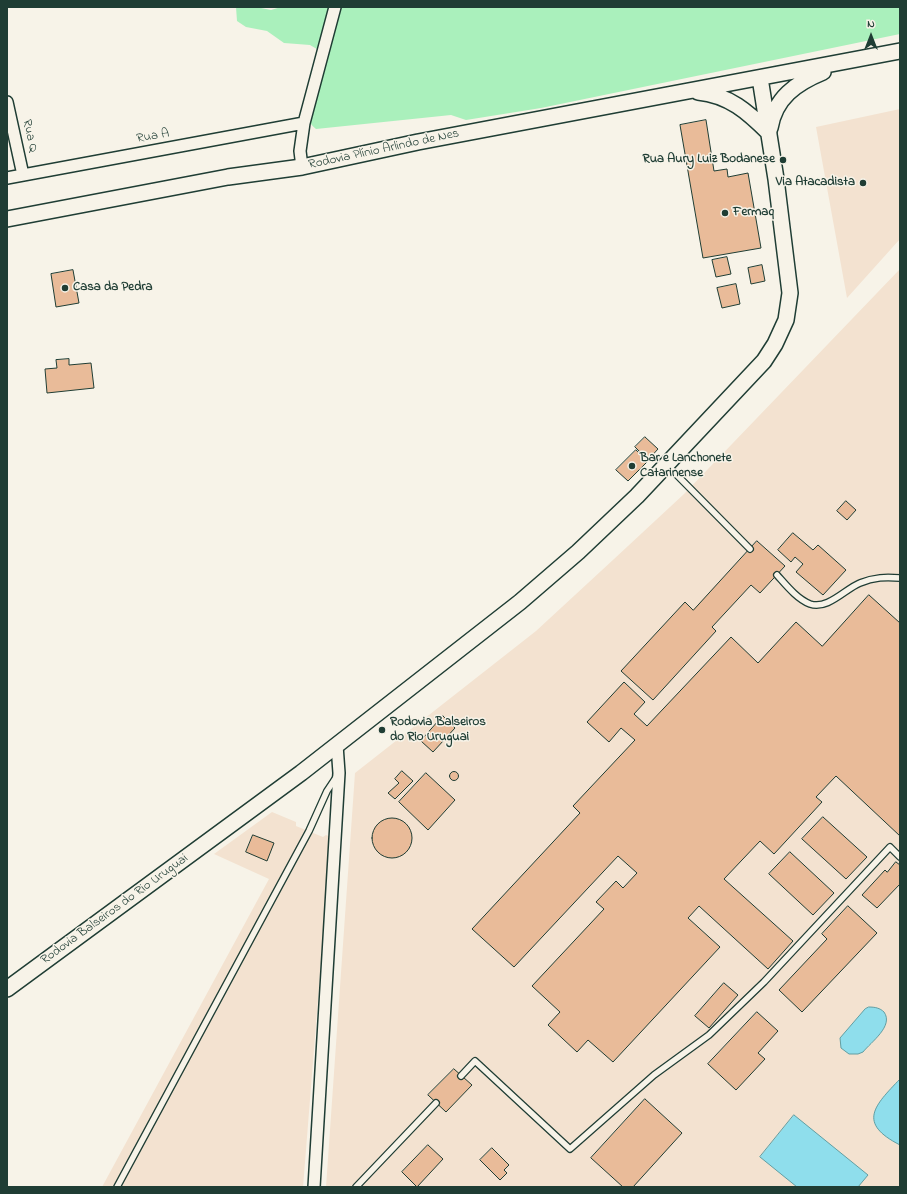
<!DOCTYPE html>
<html>
<head>
<meta charset="utf-8">
<style>
	body { margin:0 }
	#map { position:relative; width:907px; height:1194px; overflow:hidden; background:#f7f3e8; font-family:"Indie Flower",sans-serif }
	canvas { display:block }
	.frame { position:absolute; inset:0; border:8px solid #1f3d34; pointer-events:none }
	.north { position:absolute; left:851px; top:16px; width:40px; height:40px; -webkit-text-stroke:3px #f7f3e8; paint-order:stroke; rotate:0deg; font-size:11px; font-weight:700; line-height:16px; text-align:center; color:#1f3d34 }
	.north::after { content:''; display:block; margin:auto; width:14px; height:18px; background:#1f3d34; clip-path:polygon(50% 0,100% 100%,50% 72%,0 100%) }
</style>
</head>
<body>
<div id="map">
<canvas width="907" height="1194"></canvas>
<div class="frame"></div>
<div class="north">N</div>
</div>
<script>
const c = document.querySelector('canvas').getContext('2d');
c.lineJoin = 'round';
function paint(path, color) { c.fillStyle = color; c.fill(path, 'evenodd'); }
function stroke(path, color, width, dash) { c.strokeStyle = color; c.lineWidth = width; c.lineCap = dash ? 'butt' : 'round'; c.setLineDash(dash || []); c.stroke(path); }
function drawText(font, color, halo, rows, align = 'center') {
  c.font = font + ' "Indie Flower",sans-serif'; c.lineWidth = 3; c.setLineDash([]); c.textBaseline = 'middle'; c.strokeStyle = halo; c.fillStyle = color; for (const [text, x, y, turn = 0] of rows) {
    c.save(); c.translate(x, y); c.rotate((+turn || 0) * Math.PI / 180); c.textAlign = isNaN(turn) ? turn : align; if (halo) c.strokeText(text, 0, 0); c.fillText(text, 0, 0); c.restore();
  }
}
const built = new Path2D(`
	M900,109v130l-53,59 -31,-171z
	M900,269v918h-574l29,-414 181,-142 78,-72 70,-65z
	M272,812l24,10v4l27,11 3,-2 5,2 -28,350h-201l167,-308 -55,-25z`);
const green = new Path2D(`
	M236,7h20l15,3 10,-3h54l-13,45 -12,-7 -26,-2 -17,-12 -21,-4 -9,-6z
	M340,7h560v27l-359,74 -75,12 -15,-5 -135,14c-11,-9 -7,-15 -3,-27z`);
const water = new Path2D(`
	M869,1007c6,0 11,1 15,5 10,14 -13,30 -21,40l-5,2h-9l-8,-6 -1,-10 25,-29z
	M900,1079v66c-43,-22 -26,-39 0,-66z
	M794,1115l74,60 -10,12h-61l-37,-30z`);
const building = new Path2D(`
	M706,120l8,51 13,-2 1,8 20,-4 13,75 -58,10 -23,-133z
	M727,257l4,17 -15,3 -4,-17z
	M762,265l3,16 -14,3 -3,-16z
	M73,270l6,33 -23,4 -5,-33z
	M736,284l4,20 -18,4 -5,-20z
	M69,359v6l22,-2 3,25 -47,5 -2,-24 12,-1 -1,-8z
	M645,437l13,12 -10,11 -13,-13z
	M636,450l12,11 -20,20 -12,-11z
	M846,501l10,9 -9,10 -10,-9z
	M793,533l20,17 5,-5 28,25 -23,25 -27,-23 7,-8 -8,-7 -4,5 -13,-12z
	M757,541l28,25 -25,27 -9,-8 -39,42 4,4 -63,69 -32,-29 64,-69 8,8z
	M869,595l31,28v213l-64,-60 -20,21 6,5 -48,52 -14,-13 -36,38 69,62 -25,28 -69,-63 -11,12 32,29 -107,115 -25,-22 -11,12 -29,-27 12,-13 -28,-26 72,-77 -8,-7 20,-21 7,7 14,-15 -19,-17 -104,111 -42,-38 108,-116 -7,-7 62,-66 -14,-12 -12,14 -22,-20 37,-40 21,20 -11,12 13,12 84,-89 27,26 38,-41 26,24z
	M443,716l12,12 -22,24 -12,-11z
	M402,771l11,10 -18,18 -7,-6 11,-10 -4,-4z
	M449.5 776a4.5 4.5 0 1 1 9 0a4.5 4.5 0 1 1-9 0Z
	M426,773l29,27 -27,30 -29,-28z
	M823,817l44,40 -21,22 -44,-40z
	M372 838a20 20 0 1 1 40 0a20 20 0 1 1-40 0Z
	M253,835l21,8 -7,18 -21,-9z
	M790,852l44,41 -21,22 -44,-41z
	M896,862l4,3v19l-23,24 -15,-13 23,-25 2,2z
	M848,906l29,27 -75,79 -23,-22 48,-51 -5,-5z
	M724,983l14,12 -29,33 -14,-12z
	M757,1012l21,19 -20,22 7,6 -29,31 -28,-26z
	M454,1069l18,16 -26,27 -18,-17z
	M645,1099l37,34 -49,54h-10l-32,-29z
	M428,1145l15,14 -26,28 -15,-15z
	M492,1148l17,17 -5,5 3,3 -7,7 -20,-20z`);
const lane = new Path2D(`
	M667,465l83,84
	M777,575c9,10 20,24 33,29 18,6 35,-15 50,-21 14,-6 26,-6 40,-5
	M461,1076l14,-15 95,88 84,-74 55,-40 55,-53 126,-135 10,10
	M117,1187l192,-356 18,-40 10,-15
	M356,1187l80,-84`);
const street = new Path2D(`
	M7,102l16,73
	M302,167l-2,-16 4,-28 31,-116
	M7,178l297,-55
	M314,1187l25,-414 -2,-28`);
const secondary = new Path2D(`
	M698,92c31,3 50,20 71,41
	M770,128c5,-30 26,-45 53,-56
	M7,219l221,-42 74,-10 116,-25 482,-91
	M7,989l294,-216 219,-171 58,-50 59,-56 127,-135 11,-17 11,-24 4,-27 -14,-114 -16,-101`);
const markers = [
	[783,160,4,"#1f3d34"],
	[863,183,4,"#1f3d34"],
	[725,213,4,"#1f3d34"],
	[65,288,4,"#1f3d34"],
	[632,466,4,"#1f3d34"],
	[382,730,4,"#1f3d34"]
];
const streetNames = [
	["Rua Q",29,136,77],
	["Rua A",153,137,-10],
	["Rodovia Plínio Arlindo de Nes",384,150,-12],
	["Rodovia Balseiros do Rio Uruguai",115,910,-36]
];
const poiNames = [
	["Rua Aury Luiz Bodanese",775,160,"right"],
	["Via Atacadista",855,183,"right"],
	["Fermaq",733,213],
	["Casa da Pedra",73,288],
	["Bar e Lanchonete",640,459],
	["Catarinense",640,474],
	["Rodovia Balseiros",390,723],
	["do Rio Uruguai",390,738]
];
paint(built, '#f3e2d0');
paint(green, '#aaf0bc');
paint(water, '#8fdeec');
stroke(water, '#629ea2', 1);
paint(building, '#e9bb99');
stroke(building, '#1f3d34', 1);
stroke(lane, '#1f3d34', 8);
stroke(street, '#1f3d34', 14);
stroke(secondary, '#1f3d34', 18);
stroke(lane, '#f7f3e8', 5.5);
stroke(street, '#f7f3e8', 11);
stroke(secondary, '#f7f3e8', 15);
for (const [x, y, r, color] of markers) { const dot = new Path2D(); dot.arc(x, y, r, 0, 2 * Math.PI); c.fillStyle = color; c.fill(dot); stroke(dot, '#f7f3e8', 1.5); }
drawText('13px', '#1f3d34', '#f7f3e8', streetNames);
drawText('bold 13px', '#1f3d34', '#f7f3e8', poiNames, 'left');
</script>
</body>
</html>
